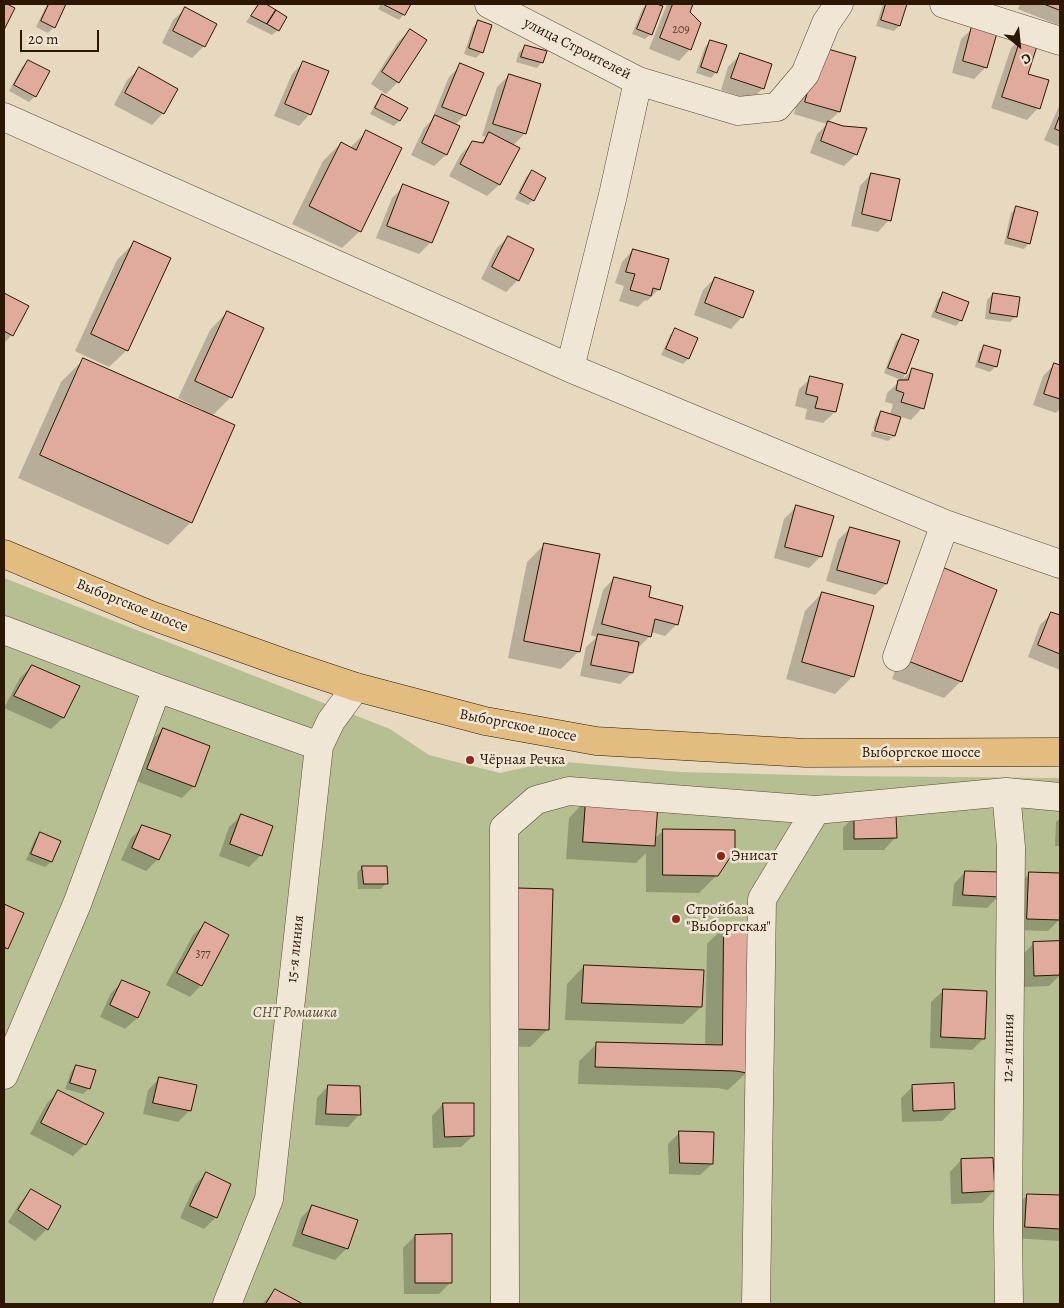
<!DOCTYPE html>
<html>
<head>
<meta charset="utf-8">
<style>
	body { margin:0 }
	#map { position:relative; width:1064px; height:1308px; overflow:hidden; background:#e6d9c0; font-family:Alegreya,serif }
	canvas { display:block }
	.frame { position:absolute; inset:0; border:5px solid #2b1702; pointer-events:none }
	.north { position:absolute; left:994px; top:20px; width:50px; height:50px; -webkit-text-stroke:4px #efe6d6; paint-order:stroke; rotate:152deg; font-size:14px; font-weight:700; line-height:20px; text-align:center; color:#2b1702 }
	.north::after { content:''; display:block; margin:auto; width:18px; height:22px; background:#2b1702; clip-path:polygon(50% 0,100% 100%,50% 72%,0 100%) }
	.scale { position:absolute; left:20px; top:30px; width:79px; height:22px; box-sizing:border-box; border:2px solid #2b1702; border-top:0; padding-left:6px; font-size:15px; line-height:18px; white-space:nowrap; color:#2b1702; -webkit-text-stroke:4px #efe6d6; paint-order:stroke }
</style>
</head>
<body>
<div id="map">
<canvas width="1064" height="1308"></canvas>
<div class="frame"></div>
<div class="north">С</div>
<div class="scale">20 m</div>
</div>
<script>
const c = document.querySelector('canvas').getContext('2d');
c.lineJoin = 'round';
function paint(path, color) { c.fillStyle = color; c.fill(path, 'evenodd'); }
function stroke(path, color, width, dash) { c.strokeStyle = color; c.lineWidth = width; c.lineCap = dash ? 'butt' : 'round'; c.setLineDash(dash || []); c.stroke(path); }
function drawText(font, color, halo, rows, align = 'center') {
  c.font = font + ' Alegreya,serif'; c.lineWidth = 5; c.setLineDash([]); c.textBaseline = 'middle'; c.strokeStyle = halo; c.fillStyle = color; for (const [text, x, y, turn = 0] of rows) {
    c.save(); c.translate(x, y); c.rotate((+turn || 0) * Math.PI / 180); c.textAlign = isNaN(turn) ? turn : align; if (halo) c.strokeText(text, 0, 0); c.fillText(text, 0, 0); c.restore();
  }
}
const green = new Path2D(`
	M4,578l386,151 39,26 71,18 54,-12 126,11 163,4 217,2v526h-1056z`);
const shadow = new Path2D(`
	M47,4h18l-11,23 -6,6 -12,-6z
	M259,4h5l21,13 -7,13 -6,5 -26,-13z
	M381,4h29l-6,10 -5,6 -21,-11z
	M647,4h6l8,3 -10,27 -6,5 -13,-5 11,-26z
	M667,4h25l-4,9 2,36 -11,12 -30,-12z
	M883,4h23l-7,22 -5,5 -18,-5z
	M1020,4h40v18l-2,3 -40,-16z
	M185,9l19,37 -12,12 -30,-15 11,-23z
	M478,22l4,30 -6,6 -12,-4 9,-27z
	M973,28l13,39 -12,12 -22,-6 9,-34z
	M410,30l-12,52 -12,12 -15,-10 27,-42z
	M1023,36l4,39 11,33 -11,12 -36,-12 20,-60z
	M711,41l5,31 -5,6 -15,-5 9,-26z
	M525,47l17,15 -5,6 -21,-6 3,-10z
	M740,55l23,33 -12,12 -30,-10 7,-23z
	M854,58l-15,54 -11,10 28,32 -12,12 -34,-13 7,-19 10,-10 -33,-10 16,-54z
	M28,61l7,35 -6,6 -20,-11 13,-24z
	M304,62l6,52 -11,12 -25,-10 18,-42z
	M461,65l4,50 -10,10 4,2 -13,28 -12,11 -23,-11 13,-27 9,-9h-1l17,-42z
	M139,69l24,44 -11,12 -38,-20 13,-25z
	M509,75l16,58 -12,13 5,3 -19,36 -12,11 -38,-20 12,-22 12,-12 7,1 6,-6 -4,-1 15,-49z
	M382,96l17,25 -5,5 -24,-12 7,-13z
	M1060,104v43l-16,-7z
	M366,132l-6,99 -18,17 -50,-24 31,-63 18,-18 9,5z
	M532,171l1,29 -5,5 -13,-6 11,-22z
	M871,174l18,46 -11,12 -27,-6 9,-40z
	M404,186l27,56 -12,12 -43,-16 16,-40z
	M1017,208l12,35 -5,6 -20,-5 7,-31z
	M508,237l10,43 -12,12 -25,-13 15,-30z
	M134,243l-7,107 -18,17 -34,-16 42,-91z
	M633,250l26,39 -12,12 -2,-1 -7,7 -19,-6 5,-15 -9,-3 7,-21z
	M715,278l27,39 -11,12 -37,-14 9,-25z
	M4,294l23,13 -15,28 -8,8z
	M944,294l17,26 -5,6 -25,-9 7,-18z
	M993,294l22,23 -5,5 -25,-3 2,-19z
	M227,312l4,85 -19,19 -21,106 -23,23 -150,-67 43,-96 23,-23 118,53 1,-2 -25,-12 32,-68z
	M676,329l21,9 -9,21 -5,5 -22,-9 9,-20z
	M902,335l16,6 -15,38 9,-9 10,38 -11,12 -12,-4 -5,20 -6,5 -17,-5 1,-5 20,6v-3l-19,-5 3,-11 5,-5 9,2 3,-11 -8,-2 2,-9 14,-13 -17,-7 12,-32z
	M985,347l11,19 -6,6 -15,-5 4,-15z
	M1055,364l5,2v43l-4,4 -23,-8 10,-29z
	M811,378l24,34 -12,11 -18,-4 2,-10 -12,-3 4,-17z
	M796,507l25,49 -12,12 -35,-10 10,-39z
	M850,528l36,56 -11,11 -49,-14 12,-41z
	M545,544l34,107 -18,18 -53,-11 19,-96z
	M614,578l33,20 30,26 -12,12 -14,-4 -1,4 -12,12 -1,-1 -5,26 -12,11 -40,-8 6,-29 11,-10 -6,-2 12,-45z
	M925,586l36,95 -17,17 -52,-19z
	M822,593l31,83 -18,18 -49,-15 19,-68z
	M1052,613l8,3v54l-32,-13 12,-32z
	M32,666l47,21 -16,31 -12,11 -47,-21 16,-30z
	M163,729l31,57 -12,12 -46,-17 15,-40z
	M586,800l68,39 10,-9 53,45 -18,18 -53,-1v-39l-10,10 -70,-4 3,-41z
	M241,816l20,39 -12,12 -30,-11 10,-29z
	M855,816l40,22 -11,12h-41v-22z
	M1060,818v28h-5l1,-24z
	M143,827l15,32 -12,12 -25,-11 10,-22z
	M40,834l19,7 -8,21 -6,5 -19,-7 9,-21z
	M362,867l24,16 -5,6h-23l-1,-16z
	M965,872l34,24 -12,12 -35,-2 2,-22z
	M1030,873l30,2v44l-12,12 -32,-1 2,-45z
	M518,889l30,140 -18,18 -33,-1 4,-139z
	M4,906l18,8 -15,34 -3,3z
	M205,924l-4,61 -11,12 -24,-12 27,-50z
	M725,926l21,147 -18,17 -10,-2 -140,-4 1,-23 18,-17 108,2 2,-102z
	M1060,942v33l-11,11 -26,1 -1,-32 12,-12z
	M584,966l117,41 -18,17 -118,-4 2,-36z
	M123,981l25,12 -11,25 -12,11 -25,-12 11,-24z
	M943,991l41,47 -12,12 -42,-2 1,-46z
	M76,1066l13,22 -6,6 -18,-5 6,-17z
	M160,1078l30,32 -12,12 -35,-8 5,-24z
	M328,1086l31,29 -11,12 -33,-2 2,-27z
	M913,1086l41,23 -12,12 -40,1 -1,-24z
	M59,1092l26,52 -12,12 -43,-22 17,-31z
	M443,1104l30,32 -12,11 -28,1 -1,-32z
	M680,1132l32,32 -12,11 -31,-1 -1,-30z
	M961,1160l33,31 -12,12 -31,1 -1,-32z
	M206,1173l24,12 -14,32 -12,12 -24,-11 15,-33z
	M32,1191l15,38 -12,12 -27,-19 12,-19z
	M1027,1195l33,2v42l-1,2 -45,-3 2,-31z
	M312,1206l35,42 -12,12 -43,-14 9,-28z
	M415,1236l36,46 -12,12h-35l-1,-46z
	M275,1290l25,14h-38z`);
const building = new Path2D(`
	M4,4h3l8,4 -11,22z
	M49,4h17l-11,24 -14,-7z
	M259,4h7l10,6 -9,14 -16,-8z
	M383,4h28l-6,11z
	M647,4h9l7,2 -11,29 -15,-6z
	M673,4h20l-3,8 11,11 -10,27 -31,-12z
	M886,4h21l-7,22 -19,-6z
	M1044,4h16v6z
	M185,7l32,17 -12,23 -32,-16z
	M276,10l11,7 -8,14 -12,-7z
	M478,20l14,5 -9,28 -14,-5z
	M972,26l25,7 -10,35 -24,-7z
	M410,29l17,11 -28,43 -17,-11z
	M1022,35l17,5 -11,34 21,6 -9,29 -38,-12z
	M710,40l17,5 -10,28 -16,-6z
	M525,45l22,6 -4,12 -22,-6z
	M821,47l35,10 -16,55 -35,-10z
	M740,53l32,11 -8,25 -33,-11z
	M28,60l22,11 -14,26 -22,-12z
	M303,61l26,10 -18,44 -26,-11z
	M460,63l24,10 -18,43 -24,-9z
	M139,67l39,22 -14,25 -39,-21z
	M509,74l32,10 -15,50 -33,-10z
	M382,94l26,14 -8,13 -25,-13z
	M435,115l25,11 -13,29 -25,-12z
	M1060,115v16l-5,-2z
	M828,121l15,5 24,2 -10,27 -36,-14z
	M366,130l36,18 -41,84 -52,-26 32,-64 15,8z
	M489,132l31,16 -20,37 -40,-21 12,-23 11,2z
	M532,170l14,8 -12,23 -14,-8z
	M871,173l29,6 -9,42 -29,-7z
	M403,184l46,18 -17,41 -45,-17z
	M1016,206l22,6 -8,32 -22,-6z
	M508,236l26,13 -15,32 -27,-14z
	M134,241l37,17 -43,93 -37,-17z
	M633,249l36,10 -9,31 -7,-2 -2,8 -21,-6 5,-16 -9,-2z
	M715,277l39,14 -11,27 -38,-15z
	M943,292l26,10 -7,19 -26,-9z
	M4,293l25,13 -16,30 -9,-5z
	M993,293l27,4 -3,20 -27,-4z
	M227,311l37,17 -32,70 -37,-17z
	M675,328l23,10 -9,21 -23,-10z
	M902,334l17,6 -13,34 -18,-6z
	M984,345l17,5 -4,17 -18,-5z
	M83,358l152,67 -43,98 -152,-68z
	M1054,363l6,2v34l-16,-5z
	M912,368l21,6 -9,35 -23,-7 3,-9 -8,-3 2,-10h10z
	M810,376l33,8 -7,28 -21,-4 3,-11 -12,-3z
	M881,411l20,6 -6,19 -20,-5z
	M796,505l38,11 -12,41 -37,-10z
	M850,527l50,14 -13,43 -50,-14z
	M544,543l56,11 -20,98 -56,-11z
	M942,567l55,23 -35,92 -54,-21z
	M614,577l37,9 -2,11 34,9 -5,19 -23,-6 -4,18 -49,-13z
	M822,592l52,14 -20,71 -52,-15z
	M1051,612l9,3v39l-22,-9z
	M598,634l41,8 -6,31 -42,-8z
	M32,665l48,21 -16,32 -50,-22z
	M163,728l47,18 -15,41 -48,-18z
	M586,799l72,4 -3,43 -72,-4z
	M241,814l32,12 -11,30 -32,-12z
	M896,814l1,24 -43,1v-24z
	M142,825l29,10 -12,25 -27,-12z
	M663,829l72,1v20l-17,26 -55,-1z
	M40,832l21,9 -9,21 -21,-8z
	M362,866h25l1,18h-24z
	M965,871l36,1 -1,25 -37,-2z
	M1029,872l31,1v47l-33,-1z
	M518,888l35,1 -4,141 -35,-1z
	M4,904l20,9 -16,36 -4,-2z
	M205,922l24,13 -27,51 -25,-13z
	M724,925l28,5 -5,143 -11,-2 -141,-4 1,-25 126,3z
	M1060,941v34l-26,1 -1,-34z
	M584,965l120,5 -2,37 -120,-4z
	M122,980l28,12 -12,26 -28,-13z
	M943,989l44,2 -2,48 -44,-2z
	M76,1065l20,5 -6,19 -20,-6z
	M159,1077l38,8 -6,26 -38,-8z
	M954,1083l1,26 -42,2 -1,-26z
	M328,1085l32,1 1,29 -35,-1z
	M58,1090l46,23 -18,32 -45,-22z
	M443,1103h31v33l-29,1z
	M679,1131l35,1 -1,32 -33,-1z
	M993,1158l2,33 -33,2 -1,-34z
	M206,1172l25,12 -14,34 -27,-12z
	M31,1189l30,17 -13,24 -30,-20z
	M1027,1194l33,1v34l-35,-2z
	M312,1205l46,15 -10,29 -46,-15z
	M452,1234v49h-37v-48z
	M275,1289l28,15h-37z`);
const minor = new Path2D(`
	M489,4l149,77 100,30 39,-4 28,-33 21,-51 13,-19
	M944,4l116,37
	M4,117l566,251 375,156 115,40
	M570,368l43,-173 25,-114
	M4,630l153,58 162,58
	M897,657l48,-133
	M1006,792l5,55 -3,380 1,77
	M4,1075l73,-171 80,-216
	M227,1304l42,-105 50,-453 12,-25 25,-34
	M505,1304l-1,-476 32,-28 33,-9 247,19 190,-18 54,5
	M756,1304l6,-405 54,-89`);
const major = new Path2D(`
	M4,554l146,61 134,48 72,24 129,34 111,20 210,12 254,-1`);
const markers = [
	[470,760,5,"#8f2418"],
	[721,856,5,"#8f2418"],
	[676,919,5,"#8f2418"]
];
const numberNames = [
	["209",681,30],
	["377",203,954]
];
const streetNames = [
	["улица Строителей",577,49,27],
	["Выборгское шоссе",132,606,22],
	["Выборгское шоссе",518,726,11],
	["Выборгское шоссе",921,753],
	["15-я линия",296,949,-84],
	["12-я линия",1009,1048,-89]
];
const poiNames = [
	["Чёрная Речка",480,760],
	["Энисат",731,856],
	["Стройбаза",686,910],
	["\"Выборгская\"",686,927]
];
const parkNames = [
	["СНТ Ромашка",295,1013]
];
paint(green, '#b6bf91');
paint(shadow, '#0003');
paint(building, '#e0ab9d');
stroke(building, '#2b1702', 1);
stroke(minor, '#5a4832', 29);
stroke(major, '#2b1702', 29);
stroke(minor, '#efe6d6', 28);
stroke(major, '#e3bc80', 28);
for (const [x, y, r, color] of markers) { const dot = new Path2D(); dot.arc(x, y, r, 0, 2 * Math.PI); c.fillStyle = color; c.fill(dot); stroke(dot, '#efe6d6', 2); }
drawText('12px', '#583c29', null, numberNames);
drawText('15px', '#2b1702', '#efe6d6', streetNames);
drawText('15px', '#2b1702', '#efe6d6', poiNames, 'left');
drawText('italic 15px', '#55492d', '#efe6d6', parkNames);
</script>
</body>
</html>
